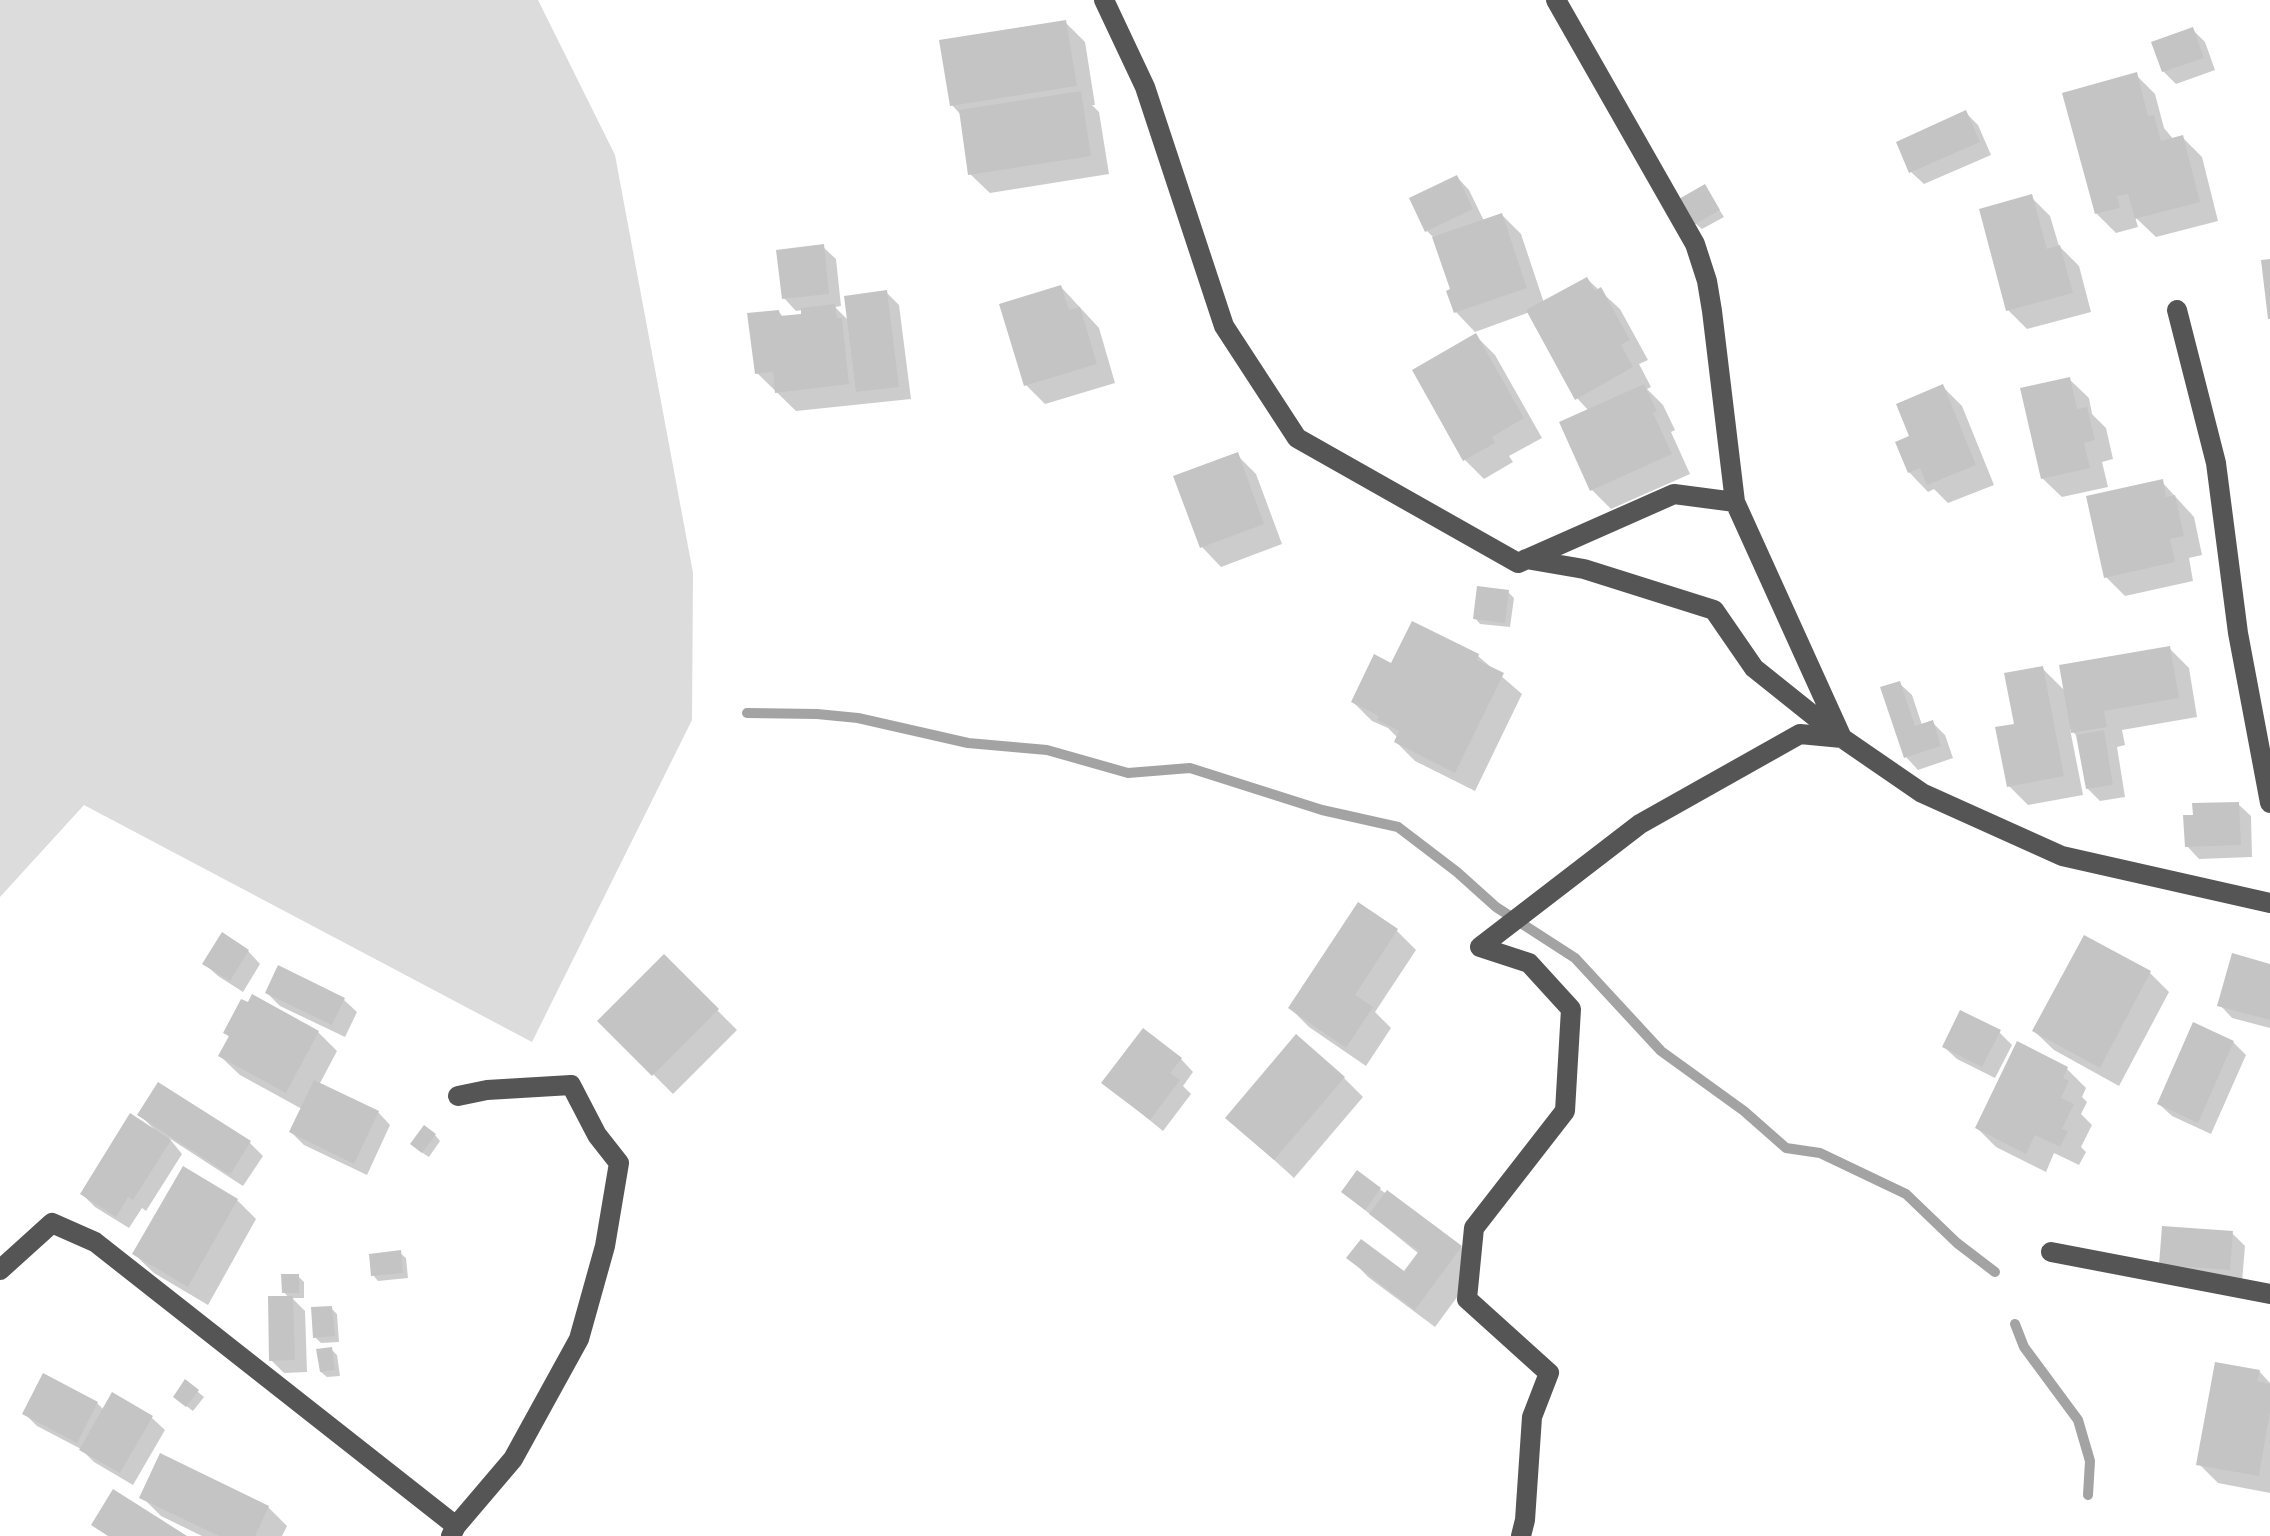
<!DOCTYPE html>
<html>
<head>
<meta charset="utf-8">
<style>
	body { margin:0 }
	canvas { display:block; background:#fff }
</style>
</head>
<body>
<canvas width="2270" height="1536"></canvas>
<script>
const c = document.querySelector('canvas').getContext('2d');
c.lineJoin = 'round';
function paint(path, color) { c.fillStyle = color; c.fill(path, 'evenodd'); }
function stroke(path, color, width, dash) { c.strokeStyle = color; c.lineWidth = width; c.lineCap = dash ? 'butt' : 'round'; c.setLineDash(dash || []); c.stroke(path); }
const green = new Path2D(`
	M0,0h538l77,155 78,418 -1,147 -160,322 -448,-237 -84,92z`);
const shadow = new Path2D(`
	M1066,23l19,19 10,63h-3l7,7 10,62 -119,19 -20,-19 -9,-59 -9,-10z
	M2192,29l13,13 10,28 -39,14 -13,-13z
	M2136,75l19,19 9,34 10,12 8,-3 20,20 16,64 -62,16 -21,-20 3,10 -22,6 -20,-20z
	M1966,113l12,12 13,30 -67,29 -13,-12z
	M1457,177l12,13 15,31 18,-6 19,19 23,69 43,-24 33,30 28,51 -9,4 12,23 -4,2 16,16 12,25 -4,2 19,42 -79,35 -19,-19 -30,-67 27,-12 -12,-13 -47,-86 -55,20 -19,-20 -7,-20 4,-2 -18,-51 -8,-8z
	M1704,186l20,31 -22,12 -6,-5z
	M2031,197l19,19 9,30 20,20 12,46 -64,17 -19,-19z
	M823,247l13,12 5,47 -6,1 14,14 38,-28 12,12 12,94 -115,12 -39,-38 22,-61 5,6 20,-2 -1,-6 -7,1 -12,-13z
	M1061,287l38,41 16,55 -70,21 -19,-19z
	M1476,336l19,19 47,83 -33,18 4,6 -29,17 -19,-19z
	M2069,379l20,19 3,16 14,14 7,31 -11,3 6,25 -46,10 -20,-19z
	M1943,387l19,19 32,79 -46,18 -14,-14 -6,3 -19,-20 3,-35z
	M1237,455l19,19 26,70 -61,23 -19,-20z
	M2162,482l32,35 8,38 -13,3 4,23 -68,15 -19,-19z
	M1508,592l6,6 -4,29 -30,-3 -5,-6z
	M2169,648l20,20 8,49 -75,13 3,15 -8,2 8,50 -25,4 -13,-13 -8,-50 -9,-9 13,66 -55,10 -19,-19 8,-60 25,-58 24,24z
	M1478,656l44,38 -47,97 -60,-30 -19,-19 2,-4 -10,-10 -16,-7 -19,-19z
	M1899,683l13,12 10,30 10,-3 13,13 8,23 -35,12 -12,-13z
	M2238,804l13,12 1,41 -53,2 -12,-13z
	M1359,905l38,26 19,19 -41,62 16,16 -25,38 -57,-39 -19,-19z
	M2084,937l66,36 19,19 -50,94 -65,-36 -20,-19z
	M248,951l12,13 -17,28 -25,-16 -13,-12z
	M664,957l73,73 -64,64 -73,-73z
	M2270,966v62l-38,-10 -12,-13z
	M267,993l77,7 13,12 -12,25 -65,-31z
	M318,1032l19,19 -18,34 59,27 12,13 -23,50 -63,-30 -13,-13 11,-23 -62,-34 -20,-19 10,-18 -4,-5z
	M1999,1032l13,13 -17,33 -38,-19 -13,-12z
	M2233,1042l13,13 -35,79 -39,-18 -13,-12z
	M1181,1059l12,13 -10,14 8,8 -28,37 -59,-48z
	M2067,1069l19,19 -4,9 5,5 -6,12 11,11 -11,22 5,5 -7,13 -25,-12 -8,19 -50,-25 -19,-19z
	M1344,1078l19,19 -69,81 -66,-60z
	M159,1084l91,59 13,13 -20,30 -74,-48 13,16 -36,57 -4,-3 -13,20 -34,-21 -13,-13 72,-65 -14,-14z
	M435,1135l5,6 -11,16 -11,-7z
	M1357,1173l104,74 19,19 -45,61 -67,-50 -19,-20 56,16 14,-19 -70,-57z
	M237,1200l19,19 -48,86 -54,-32 -20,-19z
	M2232,1233l13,13 -3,36 -81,-18z
	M400,1253l6,5 2,20 -30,3 -5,-6z
	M298,1276l6,6v16h-12l13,13 2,61 -23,1 -13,-13 18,-62 -5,-6z
	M331,1308l6,6 2,28 -18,1 -6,-6z
	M331,1349l6,6 3,21 -13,1 -6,-5z
	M2259,1371l11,12v110l-52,-10 -19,-19z
	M186,1382l18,15 -11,14 -12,-9z
	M113,1394l39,24 13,12 -32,55 -39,-23 -13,-13 -44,-23 -12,-12 72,-11 7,7z
	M142,1497l126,10 19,19 -5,10h-80l-41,-20z`);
const stream = new Path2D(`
	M747,713l70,1 41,4 110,25 79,7 81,23 62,-5 132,42 76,17 59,45 39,35 79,51 86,93 83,60 42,37 34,5 86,41 51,49 38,29
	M2015,1324l9,23 54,73 12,41 -2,34`);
const building = new Path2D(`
	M1066,20l11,66 -127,20 -11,-66z
	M2193,27l11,31 -42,14 -11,-30z
	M2137,72l11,44 6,-1 7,26 22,-6 17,67 -65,17 -7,-25 -11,2 3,12 -25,6 -33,-121z
	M1081,91l10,65 -123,19 -9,-65z
	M1966,110l14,32 -71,31 -13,-31z
	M1457,175l16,34 -48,23 -16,-34z
	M1705,184l15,26 -26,15 -15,-26z
	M2032,194l15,55 13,-4 13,48 -67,18 -27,-102z
	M1502,213l25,75 -73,25 -8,-22 4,-2 -18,-52z
	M824,244l5,50 -47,5 -6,-49z
	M2270,259v60h-2l-7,-59z
	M1587,277l8,14 6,-4 29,53 -9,5 12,22 -58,33 -49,-90z
	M1061,285l8,25 11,-3 17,57 -73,22 -25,-82z
	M887,290l12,97 -43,5 -12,-96z
	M835,304l2,14h5l7,66 -74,9 -2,-21 -18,2 -8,-61 32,-3 1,6 21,-2v-6z
	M1476,333l48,85 -32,19 3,6 -32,18 -51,-91z
	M2070,377l7,32 10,-2 8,33 -11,3 6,25 -49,11 -21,-91z
	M1644,384l13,27 -4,2 19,41 -82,37 -31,-69z
	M1943,384l33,81 -49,20 -7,-17 -12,5 -13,-31 14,-6 -13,-32z
	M1238,452l26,72 -64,24 -27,-72z
	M2163,479l3,18 9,-2 9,41 -14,3 5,23 -71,16 -18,-82z
	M1477,586l32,4 -4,33 -32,-4z
	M1412,621l67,33 -2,6 27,13 -49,100 -61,-31 5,-11 -22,-11 2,-4 -28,-14 23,-48 17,9z
	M2170,646l9,52 -75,13 3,16 -36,6 -12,-68z
	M2043,666l21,110 -57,11 -12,-60 19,-3 -10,-51z
	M1900,681l15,45 18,-6 8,26 -37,12 -24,-71z
	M2104,730l9,55 -27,4 -10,-54z
	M2239,802l2,43 -56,2 -2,-32h10l-1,-12z
	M1358,902l40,27 -43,66 18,12 -27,41 -58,-40z
	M222,932l27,18 -19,31 -28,-17z
	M2084,935l67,36 -51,97 -68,-37z
	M2232,953l38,11v56l-53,-14z
	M664,954l55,55 -67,67 -55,-55z
	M278,965l67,33 -13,27 -67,-32z
	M252,994l67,37 -33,62 -68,-37 11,-20 -6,-3 18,-34 7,3z
	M1960,1010l41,20 -19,37 -40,-20z
	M2193,1022l41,19 -36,82 -41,-19z
	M1143,1028l39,30 -12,15 10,7 -30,40 -49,-37z
	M1296,1034l49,43 -71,83 -49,-42z
	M2017,1041l51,26 -5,11 6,3 -8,17 13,6 -12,25 6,2 -8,16 -25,-12 -9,19 -51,-26z
	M314,1080l65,31 -25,53 -65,-32z
	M158,1082l93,59 -21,34 -93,-60z
	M130,1113l41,27 -38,60 -5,-3 -12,20 -36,-23z
	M424,1125l12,9 -14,19 -12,-9z
	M183,1166l55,33 -50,88 -56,-33z
	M1357,1170l24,18 -16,22 -24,-18z
	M1387,1190l75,56 -47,64 -69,-52 15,-19 43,32 15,-20 -50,-37z
	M2162,1226l71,5 -3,39 -71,-5z
	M401,1250l2,23 -32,3 -2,-22z
	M281,1274h18v19h-17z
	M268,1296h25l2,64 -26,1z
	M332,1306l3,30 -22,2 -2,-31z
	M332,1347l3,23 -15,2 -4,-23z
	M2215,1362l45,8 -3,11 13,3v27l-11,65 -63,-11z
	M43,1373l55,29 -21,41 -55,-29z
	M185,1379l14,11 -13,17 -13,-10z
	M112,1392l41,24 -33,57 -41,-23z
	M160,1453l109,53 -14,30h-36l-80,-38z
	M113,1489l74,47h-79l-17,-11z`);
const minor = new Path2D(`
	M1104,0l41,87 79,239 73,112 221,125 156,-69 61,8 107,236 80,55 140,63 208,47
	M1556,0l139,244 12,37 5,30 23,191
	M2177,310l39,153 22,170 32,170
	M1526,559l58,10 130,41 40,58 85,68
	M1480,947l49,16 42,46 -6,102 -91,117 -7,71 82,74 -17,44 -7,103 -4,16
	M1480,947l160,-123 160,-90 42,4
	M2051,1252l219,42
	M0,1270l52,-47 43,19 361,284 -5,10
	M456,1526l57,-67 66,-120 26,-93 14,-83 -22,-28 -26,-50 -84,5 -29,6`);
paint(green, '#dcdcdc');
paint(shadow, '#0003');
stroke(stream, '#a3a3a3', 10);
paint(building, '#c4c4c4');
stroke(minor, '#555', 20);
</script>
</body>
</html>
